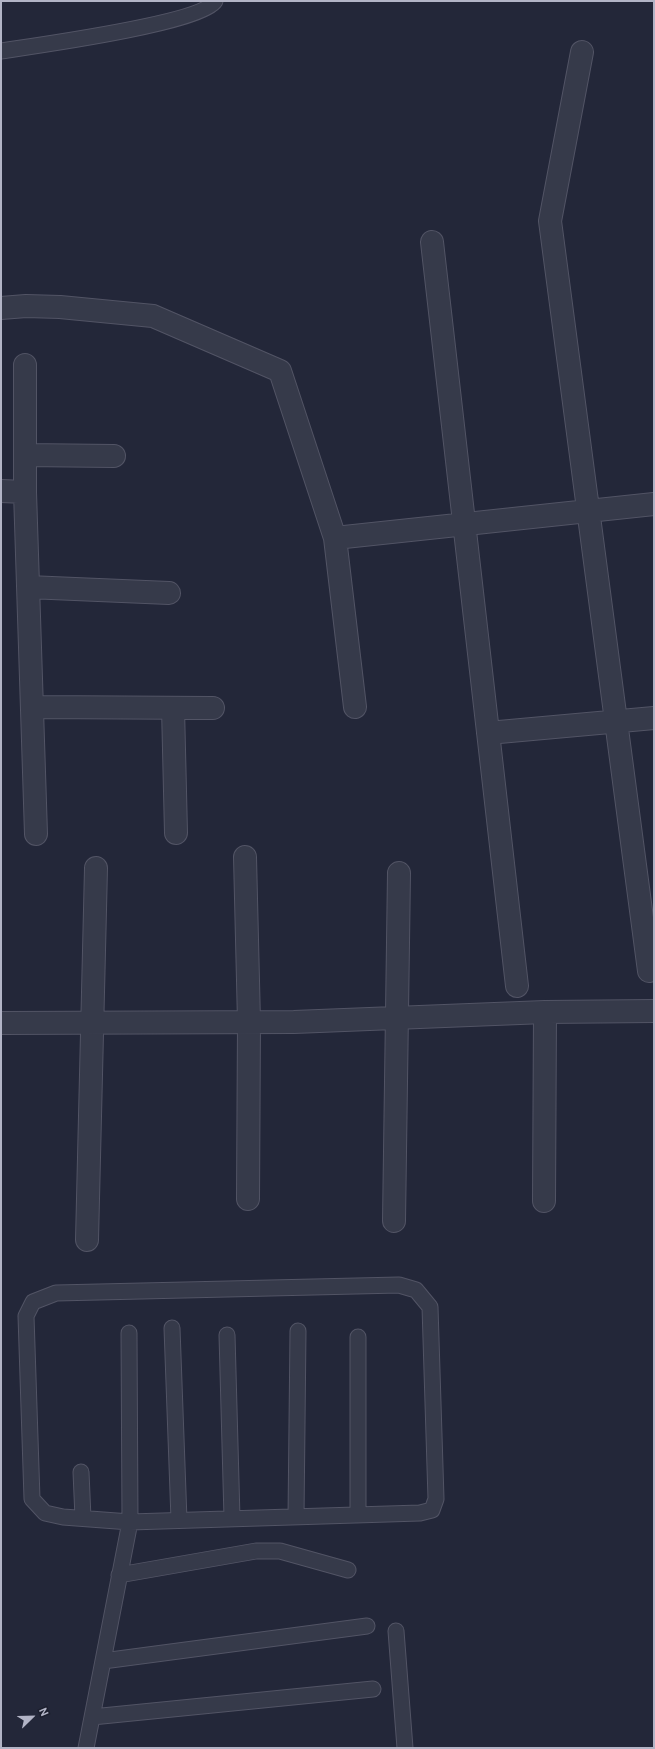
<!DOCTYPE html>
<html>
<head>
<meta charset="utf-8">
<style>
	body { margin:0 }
	#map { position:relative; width:655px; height:1749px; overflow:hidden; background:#232739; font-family:Overpass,sans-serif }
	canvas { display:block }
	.frame { position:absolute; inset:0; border:2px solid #b2b4c6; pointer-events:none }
	.north { position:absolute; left:12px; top:1697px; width:40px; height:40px; -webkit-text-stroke:3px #1c1f2e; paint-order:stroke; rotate:67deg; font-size:11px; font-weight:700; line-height:16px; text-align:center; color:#b2b4c6 }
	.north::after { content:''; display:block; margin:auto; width:14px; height:18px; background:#b2b4c6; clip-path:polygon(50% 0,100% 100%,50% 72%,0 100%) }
</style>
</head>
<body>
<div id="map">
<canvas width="655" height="1749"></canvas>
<div class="frame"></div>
<div class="north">N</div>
</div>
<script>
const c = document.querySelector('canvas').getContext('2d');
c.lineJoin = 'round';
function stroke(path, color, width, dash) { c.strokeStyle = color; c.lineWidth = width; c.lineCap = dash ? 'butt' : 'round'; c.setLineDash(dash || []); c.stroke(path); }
const lane = new Path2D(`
	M1,51c33,-5 201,-28 214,-50
	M399,1285l17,5 14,17 6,192 -4,11 -12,3 -290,9 -67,-5 -18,-4 -13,-14 -6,-183 7,-14 23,-9z
	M172,1328l7,192
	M227,1335l5,183
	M81,1472l2,46
	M358,1515v-178
	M296,1517l2,-186
	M119,1575l137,-24h24l68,19
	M396,1631l9,117
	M103,1661l264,-35
	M92,1717l281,-28
	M86,1748l44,-226 -1,-189`);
const street = new Path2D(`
	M582,52l-32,169 99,750
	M432,242l85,744
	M1,308l25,-2 34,1 93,9 127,55 55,167 319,-34
	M25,365v127l11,342
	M25,455l89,1
	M1,491l24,1
	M335,538l20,169
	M28,587l141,6
	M32,707l181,1
	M173,708l3,125
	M488,733l166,-15
	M245,857l4,165 -1,177
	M1,1023l293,-1 251,-10 109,-1
	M544,1201l1,-189
	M394,1221l5,-348
	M87,1240l9,-372`);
stroke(lane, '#525465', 17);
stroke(street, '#525465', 24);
stroke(lane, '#363a4a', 15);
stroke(street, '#363a4a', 22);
</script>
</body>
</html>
